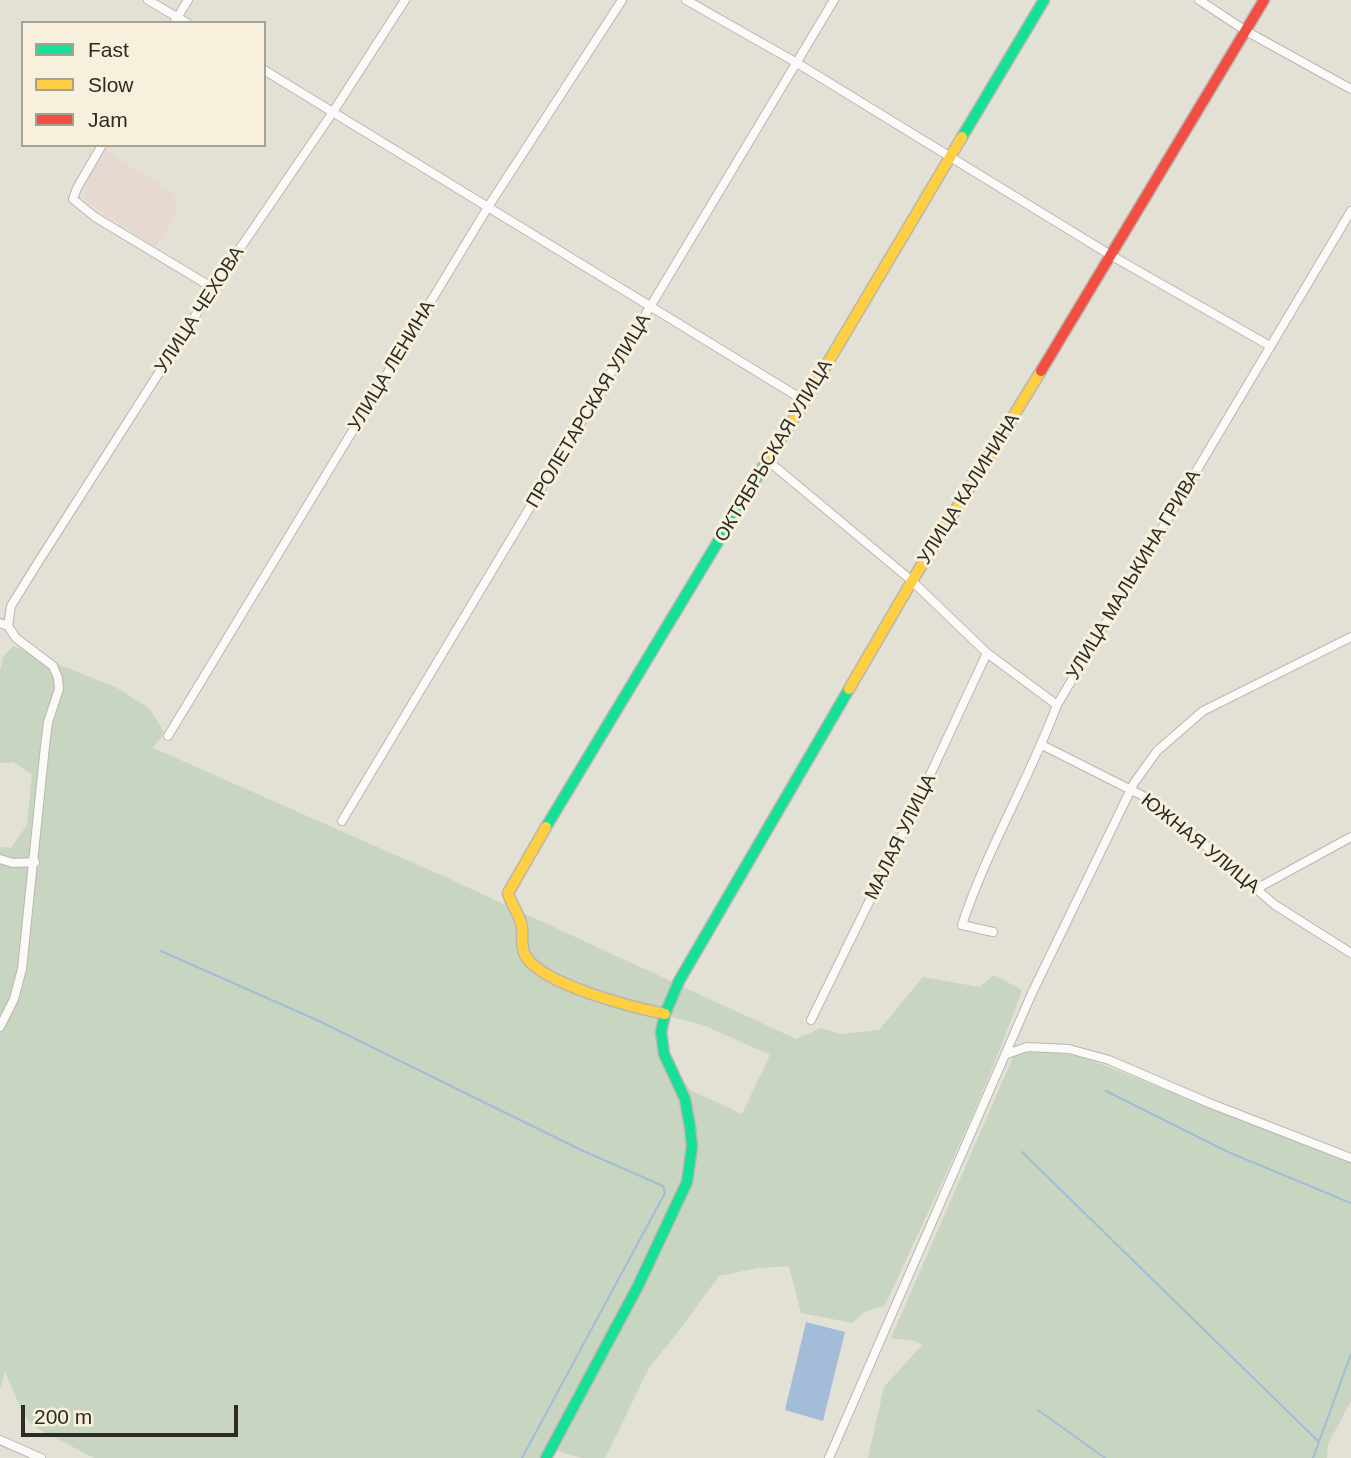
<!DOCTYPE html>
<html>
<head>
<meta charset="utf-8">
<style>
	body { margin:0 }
	#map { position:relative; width:1351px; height:1458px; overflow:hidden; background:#e3e0d5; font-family:Arial,sans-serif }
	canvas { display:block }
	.legend { position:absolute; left:21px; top:21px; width:245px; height:126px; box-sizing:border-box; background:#f7f0dc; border:2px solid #a6a192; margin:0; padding:9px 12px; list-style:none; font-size:21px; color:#2d2b23 }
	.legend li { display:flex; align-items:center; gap:14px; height:35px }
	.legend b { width:35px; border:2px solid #a6a192 }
	.scale { position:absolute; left:21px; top:1405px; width:217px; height:32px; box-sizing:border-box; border:4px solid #2d2b23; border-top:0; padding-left:9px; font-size:21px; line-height:24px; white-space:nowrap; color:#2d2b23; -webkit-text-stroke:5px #f7f0dc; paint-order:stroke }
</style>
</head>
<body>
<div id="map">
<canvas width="1351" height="1458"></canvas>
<ul class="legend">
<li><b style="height:9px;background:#16e098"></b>Fast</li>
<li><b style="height:9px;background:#ffcf43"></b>Slow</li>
<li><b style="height:9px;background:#f24e42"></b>Jam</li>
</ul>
<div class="scale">200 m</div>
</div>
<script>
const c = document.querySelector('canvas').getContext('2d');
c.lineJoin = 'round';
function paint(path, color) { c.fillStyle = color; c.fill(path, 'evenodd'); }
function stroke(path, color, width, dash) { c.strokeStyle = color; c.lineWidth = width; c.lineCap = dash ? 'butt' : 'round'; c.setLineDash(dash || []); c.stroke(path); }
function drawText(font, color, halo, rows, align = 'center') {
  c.font = font + ' Arial,sans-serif'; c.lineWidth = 6; c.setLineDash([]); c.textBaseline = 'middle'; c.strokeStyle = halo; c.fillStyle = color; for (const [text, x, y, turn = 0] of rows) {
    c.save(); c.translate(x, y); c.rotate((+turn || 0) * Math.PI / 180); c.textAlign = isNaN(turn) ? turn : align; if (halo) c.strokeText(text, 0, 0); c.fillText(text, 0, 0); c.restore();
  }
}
const education = new Path2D(`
	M105,150l69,44 3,13 -4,12 -18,28 -69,-45 -2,-17z`);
const green = new Path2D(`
	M13,646l104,42 33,21 14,24 -11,15 290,128 353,163 25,-11 20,6 38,-4 44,-53 56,10 15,-12 28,15c-38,108 -89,211 -137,315l-21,7 -11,11 -52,-10 -12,-47 -31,2 -39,8 -35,48 -35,44 -44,90h-23l-35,-10 -7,10h-446l-63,-33 -8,-12 -18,-41 -5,17v-542l11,1 16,-23 5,-51 -19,-12 -13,1v-91l3,-15zM671,1017l32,8 67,30 -28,59 -52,-24 -22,-34 -2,-22z
	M1039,1050l44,7 268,106v238l-23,43 -1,14h-459l16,-71 38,-42 -7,-4 -24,-3 123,-283z`);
const water = new Path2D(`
	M806,1322l39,10 -22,89 -38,-11z`);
const stream = new Path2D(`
	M161,951l158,70 262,129 82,36 2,7 -143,265
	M1106,1091l122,61 123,51
	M1022,1152l297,290
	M1038,1410l67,48
	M1313,1458l38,-104`);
const street = new Path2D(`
	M148,0l39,23
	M686,0l111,63 315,193 158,90
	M1199,0l47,31 105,58
	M174,23l14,-23
	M264,70l541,331
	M102,145l-25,43 -4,11 22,18 118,71
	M767,460l145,121 75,72 70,52
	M0,623l8,3 8,12 37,28 5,12 1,11 -11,33 -3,24 -23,223 -8,30 -14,28
	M8,626l3,-20 26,-42 176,-276 120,-176 72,-112
	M168,736l320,-529 134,-207
	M1042,745l113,57 120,103 76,48
	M342,821l492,-821
	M0,859l13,4 22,-1
	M1256,889l95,-52
	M993,932l-31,-7c25,-76 67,-145 95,-220l294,-494
	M811,1020l90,-183 86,-184
	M1007,1054l20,-7 42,2 40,11 100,43 142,55
	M0,1440l41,18
	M829,1458l203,-465 102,-210 23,-32 46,-40 148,-74`);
const fast = new Path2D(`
	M962,137l82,-137
	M546,827l223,-370
	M546,1458l92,-172 49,-104 5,-35 -2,-20 -5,-28 -21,-45 -3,-22 4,-18 14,-33 170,-292`);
const slow = new Path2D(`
	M769,457l36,-56 157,-264
	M849,689l63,-108 129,-210
	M546,827l-38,66c3,11 10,19 13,30 3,10 -1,23 4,32 17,30 107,52 140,59`);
const jam = new Path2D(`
	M1041,371l223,-371`);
const streetNames = [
	["УЛИЦА ЧЕХОВА",200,310,-57],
	["УЛИЦА ЛЕНИНА",392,366,-59],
	["ПРОЛЕТАРСКАЯ УЛИЦА",589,411,-59],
	["ОКТЯБРЬСКАЯ УЛИЦА",774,451,-59],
	["УЛИЦА КАЛИНИНА",969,489,-58],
	["УЛИЦА МАЛЬКИНА ГРИВА",1134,575,-59],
	["МАЛАЯ УЛИЦА",901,837,-64],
	["ЮЖНАЯ УЛИЦА",1200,844,39]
];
paint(education, '#e8d8d2');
paint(green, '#c7d5c1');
paint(water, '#a3bcd7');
stroke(stream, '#a3bcd7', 2);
stroke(street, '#b9b7ae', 10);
stroke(fast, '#b9b7ae', 13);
stroke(slow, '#b9b7ae', 13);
stroke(jam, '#b9b7ae', 13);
stroke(street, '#fbfaf9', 8);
stroke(fast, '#16e098', 10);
stroke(slow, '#ffcf43', 10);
stroke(jam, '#f24e42', 10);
drawText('19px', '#2d2b23', '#f7f0dc', streetNames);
</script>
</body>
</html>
